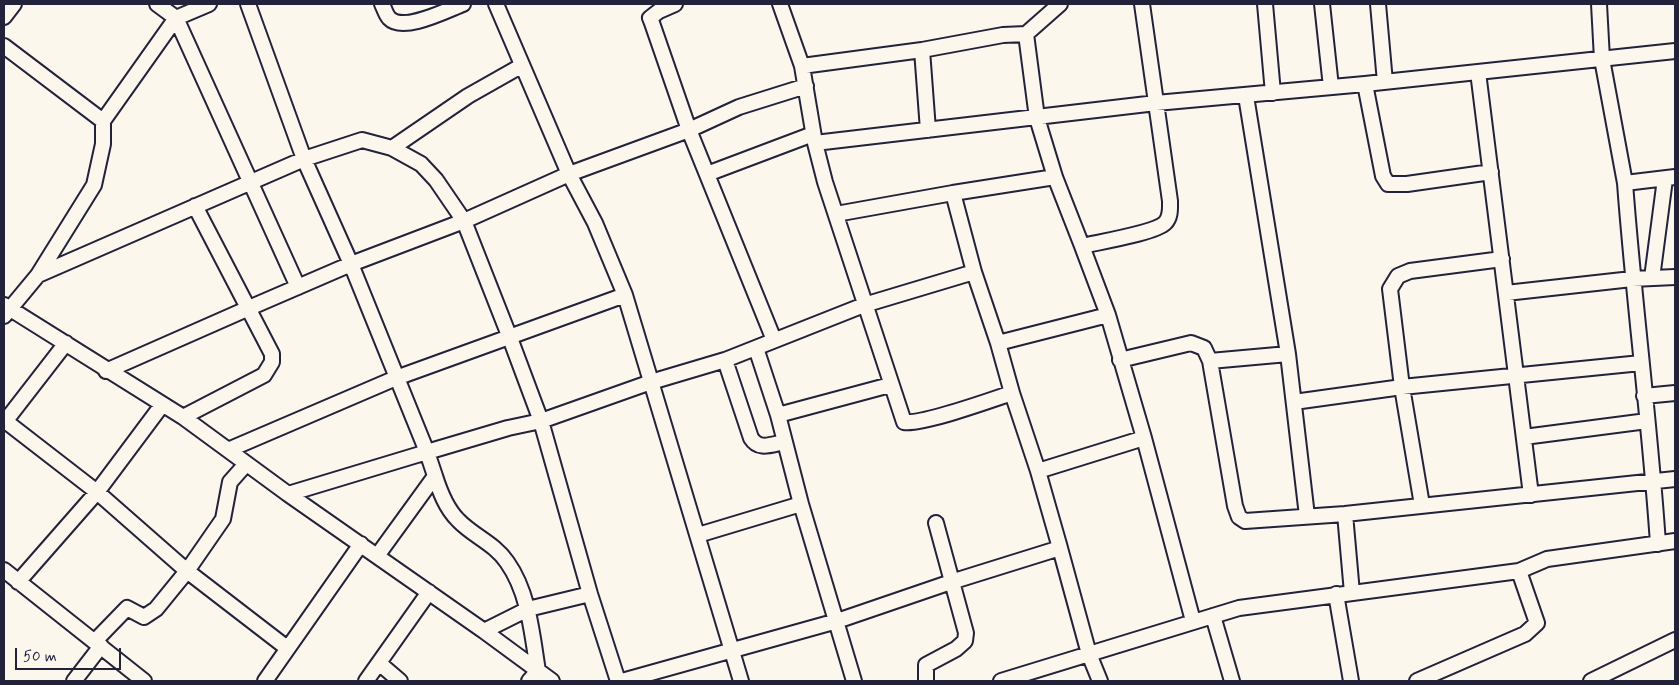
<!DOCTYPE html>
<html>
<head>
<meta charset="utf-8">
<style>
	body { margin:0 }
	#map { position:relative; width:1679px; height:685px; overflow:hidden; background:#fbf7ec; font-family:Mynerve,sans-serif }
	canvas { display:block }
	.frame { position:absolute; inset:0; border:5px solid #22223b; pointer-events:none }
	.scale { position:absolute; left:15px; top:648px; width:106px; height:22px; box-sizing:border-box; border:2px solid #22223b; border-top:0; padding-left:6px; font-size:15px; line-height:18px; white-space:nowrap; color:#22223b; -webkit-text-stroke:4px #fbf7ec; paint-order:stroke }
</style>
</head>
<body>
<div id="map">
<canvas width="1679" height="685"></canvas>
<div class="frame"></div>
<div class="scale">50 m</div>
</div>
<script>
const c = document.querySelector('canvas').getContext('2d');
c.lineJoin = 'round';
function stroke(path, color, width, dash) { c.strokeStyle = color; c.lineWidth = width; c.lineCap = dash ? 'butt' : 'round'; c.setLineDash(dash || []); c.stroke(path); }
const minor = new Path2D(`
	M157,4l19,14 122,269
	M248,4l56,155 47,105 76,188 -139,42
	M382,4c2,4 4,11 7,14 14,15 58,-8 74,-14
	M496,4l73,170 26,49 30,72 116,386
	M675,4l-16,7 -9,7 2,5 37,107 85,210
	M780,4l22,62 13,77 10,39 79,240c18,3 87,-22 108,-29l-14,-50
	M1265,4l8,89
	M1322,4l9,83
	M1378,4l7,78
	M1599,4l3,55 23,124 50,-6
	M4,17l10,-13
	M4,46l99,75
	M922,50l6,80
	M802,66l120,-16 81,-15 23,-1 34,-30
	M1478,72l53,423
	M1365,84l18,92 5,8h19l84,-12
	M1246,96l42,258 19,162
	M815,143l341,-40 209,-19 310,-33
	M392,148l76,-52 53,-30
	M707,174l106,-40
	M1055,177l27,69c17,-4 73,-13 83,-23 6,-6 5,-15 5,-22l-28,-197
	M1625,183c9,121 25,240 33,361
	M953,193l102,-16 -18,-59 -11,-84
	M974,272l24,71 110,-28 -26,-69
	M38,275l266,-116 58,-19 30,8 29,16 15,16 28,41 46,117 31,83 49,173 28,87
	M1652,278l13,-99
	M1506,293l126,-14 43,-2
	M4,305l179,112 105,77 196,137 68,50
	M1108,315l36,123 49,183
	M4,316l34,-41 56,-90 9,-41v-23l73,-103 33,-14
	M756,348l22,67 112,-30
	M725,360l26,78c8,13 21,6 34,4
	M1120,360l71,-17 13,5 6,13 25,145 4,11 6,4 100,-7 330,-35
	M1210,361l78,-7
	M106,371l143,-63 102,-44 113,-43 105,-47 120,-44 50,-23 67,-21
	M1644,396l31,-3
	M1294,402l108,-15 239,-24
	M778,415l23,89 53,177
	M183,417l81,-42 8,-13v-8l-77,-148
	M4,420l93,72 90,79 100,77
	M4,423l62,-80
	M1524,437l123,-16
	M228,450l168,-72 229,-83
	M1038,471l106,-33
	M435,476c5,16 11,32 23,44 15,16 36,23 49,42 22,31 25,72 31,109l-9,10
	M1422,505l-20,-118 -12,-98 8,-13 12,-5 92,-12
	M1345,514l7,79
	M698,535l103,-31
	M1060,548l29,106 11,27
	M377,556l58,-80 -8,-24 81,-24 33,-7 110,-39 74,-22 139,-55 110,-33 -21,-79 -117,21
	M4,570l140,111
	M1519,571l28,-12 128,-18
	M18,582l79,-90 65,-87
	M1336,594l15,87
	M1213,616l19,65
	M484,631l44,-22 62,-15
	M95,641l32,-33 17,9 12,-8 31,-38 36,-52 7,-37 16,-18
	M379,663l21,18
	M74,681l27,-35
	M265,681l96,-137
	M366,681l63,-89
	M622,681l215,-60 114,-39 109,-34 -22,-77 -26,-78
	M926,681v-16l30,-16 9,-8 1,-8 -30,-110
	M1001,681l238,-73 280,-37 18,52 -12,11 -108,47
	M1591,681l84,-41`);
stroke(minor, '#22223b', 18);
stroke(minor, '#fbf7ec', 14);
</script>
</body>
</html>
